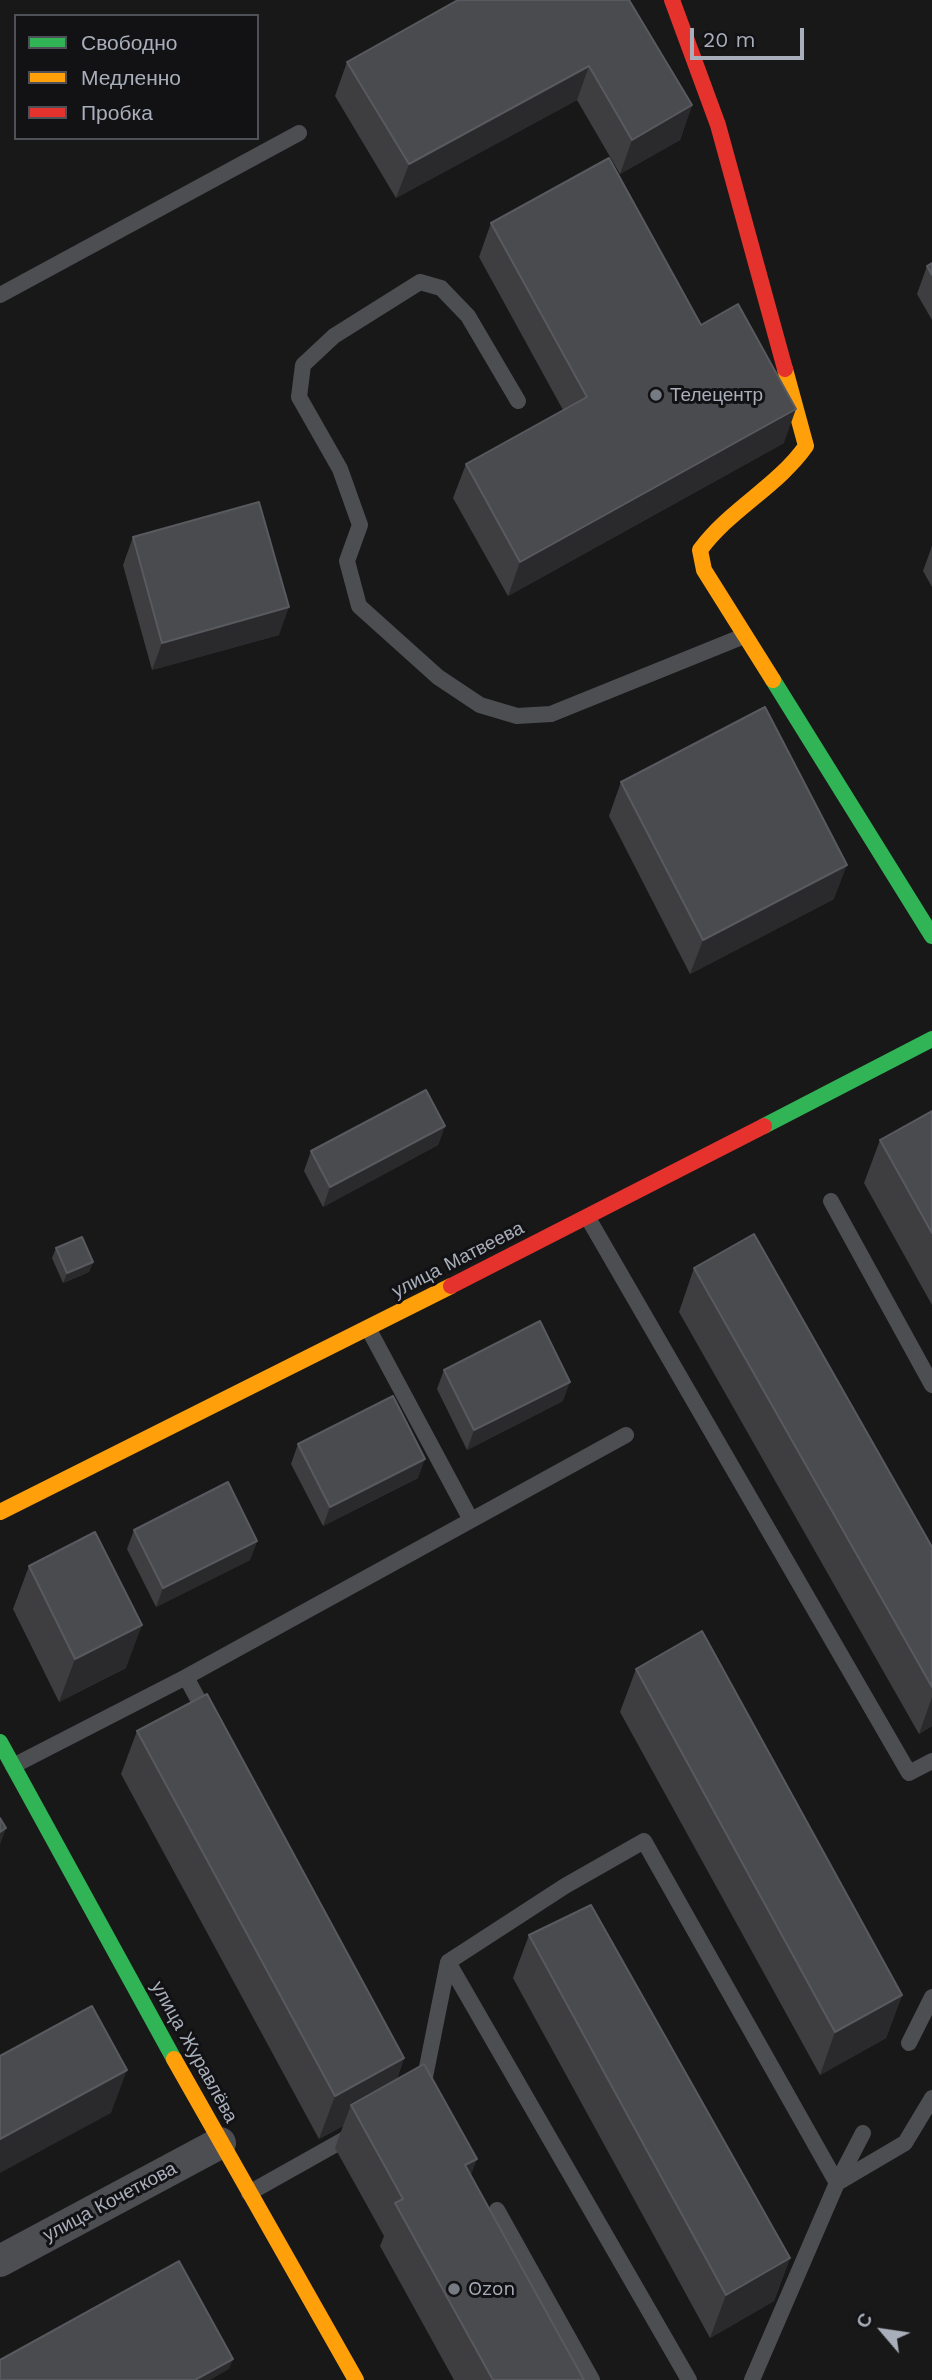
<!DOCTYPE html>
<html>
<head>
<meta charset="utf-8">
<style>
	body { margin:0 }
	#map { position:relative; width:932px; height:2380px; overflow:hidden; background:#181819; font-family:"Work Sans",sans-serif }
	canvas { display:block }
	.legend { position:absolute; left:14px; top:14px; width:245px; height:126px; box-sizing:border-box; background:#121215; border:2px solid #4e5157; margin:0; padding:9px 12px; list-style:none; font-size:21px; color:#a9afba }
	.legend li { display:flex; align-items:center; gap:14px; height:35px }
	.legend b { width:35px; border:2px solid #4e5157 }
	.north { position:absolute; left:848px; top:2296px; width:70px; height:70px; -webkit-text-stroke:5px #121215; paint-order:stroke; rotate:299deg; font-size:19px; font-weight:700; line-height:28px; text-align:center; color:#a9afba }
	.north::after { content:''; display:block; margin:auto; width:24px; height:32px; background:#a9afba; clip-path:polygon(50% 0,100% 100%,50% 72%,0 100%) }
	.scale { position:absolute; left:690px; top:28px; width:114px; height:32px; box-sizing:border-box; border:4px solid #a9afba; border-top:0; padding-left:9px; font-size:21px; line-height:24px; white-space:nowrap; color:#a9afba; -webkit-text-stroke:5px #121215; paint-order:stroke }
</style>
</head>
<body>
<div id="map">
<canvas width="932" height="2380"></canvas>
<ul class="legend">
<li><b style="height:9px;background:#30b455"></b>Свободно</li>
<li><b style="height:9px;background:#ff9f0a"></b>Медленно</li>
<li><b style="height:9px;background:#e5322d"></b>Пробка</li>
</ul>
<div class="north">С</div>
<div class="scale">20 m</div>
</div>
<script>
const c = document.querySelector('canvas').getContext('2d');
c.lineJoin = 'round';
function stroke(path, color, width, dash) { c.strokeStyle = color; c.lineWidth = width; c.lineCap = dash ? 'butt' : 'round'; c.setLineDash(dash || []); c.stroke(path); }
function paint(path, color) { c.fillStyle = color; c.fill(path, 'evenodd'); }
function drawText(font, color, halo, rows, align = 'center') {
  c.font = font + ' "Work Sans",sans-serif'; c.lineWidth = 6; c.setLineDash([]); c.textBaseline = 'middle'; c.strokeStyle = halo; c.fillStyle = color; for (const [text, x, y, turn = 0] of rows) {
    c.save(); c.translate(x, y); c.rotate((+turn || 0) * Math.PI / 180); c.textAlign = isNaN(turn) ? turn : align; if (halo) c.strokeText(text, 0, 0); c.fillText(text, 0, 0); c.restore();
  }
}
const lane = new Path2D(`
	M0,295l299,-162
	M518,401l-50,-85 -27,-28 -21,-6 -86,54 -31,29 -4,32 41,72 20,56 -13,36 12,45 79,71 42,28 37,11 34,-2 193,-78
	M831,1201l101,184
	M588,1218l321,555 23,-12
	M368,1328l103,192
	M186,1677l440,-242
	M13,1766l173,-89 21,39
	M909,2043l23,-46
	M423,2087l25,-125
	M837,2183l68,-40 27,-45
	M249,2193l105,-59
	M497,2210l95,170
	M689,2380l-241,-418 117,-76 79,-45 193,342
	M752,2380l85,-197 26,-50`);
const street = new Path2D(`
	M0,2261l220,-118`);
const fast = new Path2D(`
	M773,680l159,256
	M764,1126l168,-87
	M0,1742l174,317`);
const slow = new Path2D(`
	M773,680l-69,-110 -4,-20c30,-41 77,-63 106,-104l-21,-77
	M0,1512l451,-226
	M174,2059l182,321`);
const jam = new Path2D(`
	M672,0l46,125 67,244
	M451,1286l313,-160`);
const wall = new Path2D(`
	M458,0l234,105 -12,35 -60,34 -43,-74 -181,98 -61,-102 12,-34z
	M491,223l210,102 83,118 -276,153 -55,-98 13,-34 97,-54 -84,-153z
	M932,263v57l-15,-26 10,-28z
	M133,537l146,98 -127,35 -29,-105z
	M932,546v41l-9,-16z
	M621,782l213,117 -144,75 -81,-158z
	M932,1111v194l-68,-122 16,-43z
	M445,1126l-7,19 -115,62 -19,-36 7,-20z
	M56,1248l37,14 -4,10 -26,11 -11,-25z
	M694,1268l238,279v179l-13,8 -240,-422z
	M444,1370l119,31 -96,49 -30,-61z
	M298,1444l120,34 -95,48 -32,-62z
	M134,1530l123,11 -7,19 -94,47 -29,-58z
	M29,1566l97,102 -67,34 -46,-93z
	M636,1669l266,326 -16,43 -66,37 -200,-363z
	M137,1731l267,327 -7,21 74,96 113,205h-130l-74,-134 4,-10 -49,-88 8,-22 -24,13 -198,-365z
	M529,1935l261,323 -16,43 -64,37 -197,-360z`);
const shadedWall = new Path2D(`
	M589,66l-12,34 -181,98 13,-34z
	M692,105l-12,35 -60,34 12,-34z
	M796,409l-12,34 -276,153 12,-34z
	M289,607l-10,28 -127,35 10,-27z
	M847,865l-13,34 -144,75 13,-34z
	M445,1126l-7,19 -115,62 7,-20z
	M93,1262l-4,10 -26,11 4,-10z
	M570,1382l-7,19 -96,49 7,-20z
	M425,1459l-7,19 -95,48 7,-19z
	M257,1541l-7,19 -94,47 7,-19z
	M142,1625l-16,43 -67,34 16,-43z
	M932,1697v29l-13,8z
	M6,1828l-6,17v-13z
	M902,1995l-16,43 -66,37 15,-43z
	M404,2058l-15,43 -38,4 -8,21 -24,13 16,-43z
	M127,2070l-16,43 -111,60v-34z
	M477,2159l-16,43 4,-37z
	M790,2258l-16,43 -64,37 16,-43z
	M233,2359l-4,10 -19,11h-15z`);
const building = new Path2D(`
	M458,0h171l63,105 -60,35 -43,-74 -180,98 -62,-102z
	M609,158l92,167 37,-21 58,105 -276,153 -54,-98 121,-67 -96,-174z
	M932,263v12l-5,-9z
	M259,502l30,105 -127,36 -29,-106z
	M765,707l82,158 -144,75 -82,-158z
	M426,1090l19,36 -115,61 -19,-36z
	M932,1111v122l-52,-93z
	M754,1234l178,313v140l-238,-419z
	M82,1237l11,25 -26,11 -11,-25z
	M540,1321l30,61 -96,48 -30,-60z
	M393,1396l32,63 -95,48 -32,-63z
	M228,1482l29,59 -94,47 -29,-58z
	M95,1532l47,93 -67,34 -46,-93z
	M702,1631l200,364 -67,37 -199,-363z
	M207,1694l197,364 -69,38 -198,-365z
	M0,1818l6,10 -6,4z
	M591,1905l199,353 -64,37 -197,-360z
	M92,2006l35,64 -127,69v-83z
	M424,2064l53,95 -12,6 119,215h-91l-98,-177 8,-4 -52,-94z
	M179,2261l54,98 -38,21h-195v-20z`);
const markers = [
	[656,395,7,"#767a82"],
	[454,2289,7,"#767a82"]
];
const poiNames = [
	["Телецентр",670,395],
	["Ozon",468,2289]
];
const streetNames = [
	["улица Матвеева",458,1260,-27],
	["улица Журавлёва",194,2052,61],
	["улица Кочеткова",110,2202,-28]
];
stroke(lane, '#4c4e52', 16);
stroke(street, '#4c4e52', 32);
stroke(fast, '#30b455', 16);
stroke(slow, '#ff9f0a', 16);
stroke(jam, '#e5322d', 16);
paint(wall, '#3e3e41');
paint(shadedWall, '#2a2a2c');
paint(building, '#4a4b4e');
stroke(building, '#585a5f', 2);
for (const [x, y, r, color] of markers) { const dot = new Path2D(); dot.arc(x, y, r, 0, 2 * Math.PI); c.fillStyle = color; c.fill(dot); stroke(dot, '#121215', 2.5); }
drawText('19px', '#a9afba', '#121215', poiNames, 'left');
drawText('19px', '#a9afba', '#121215', streetNames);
</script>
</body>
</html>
